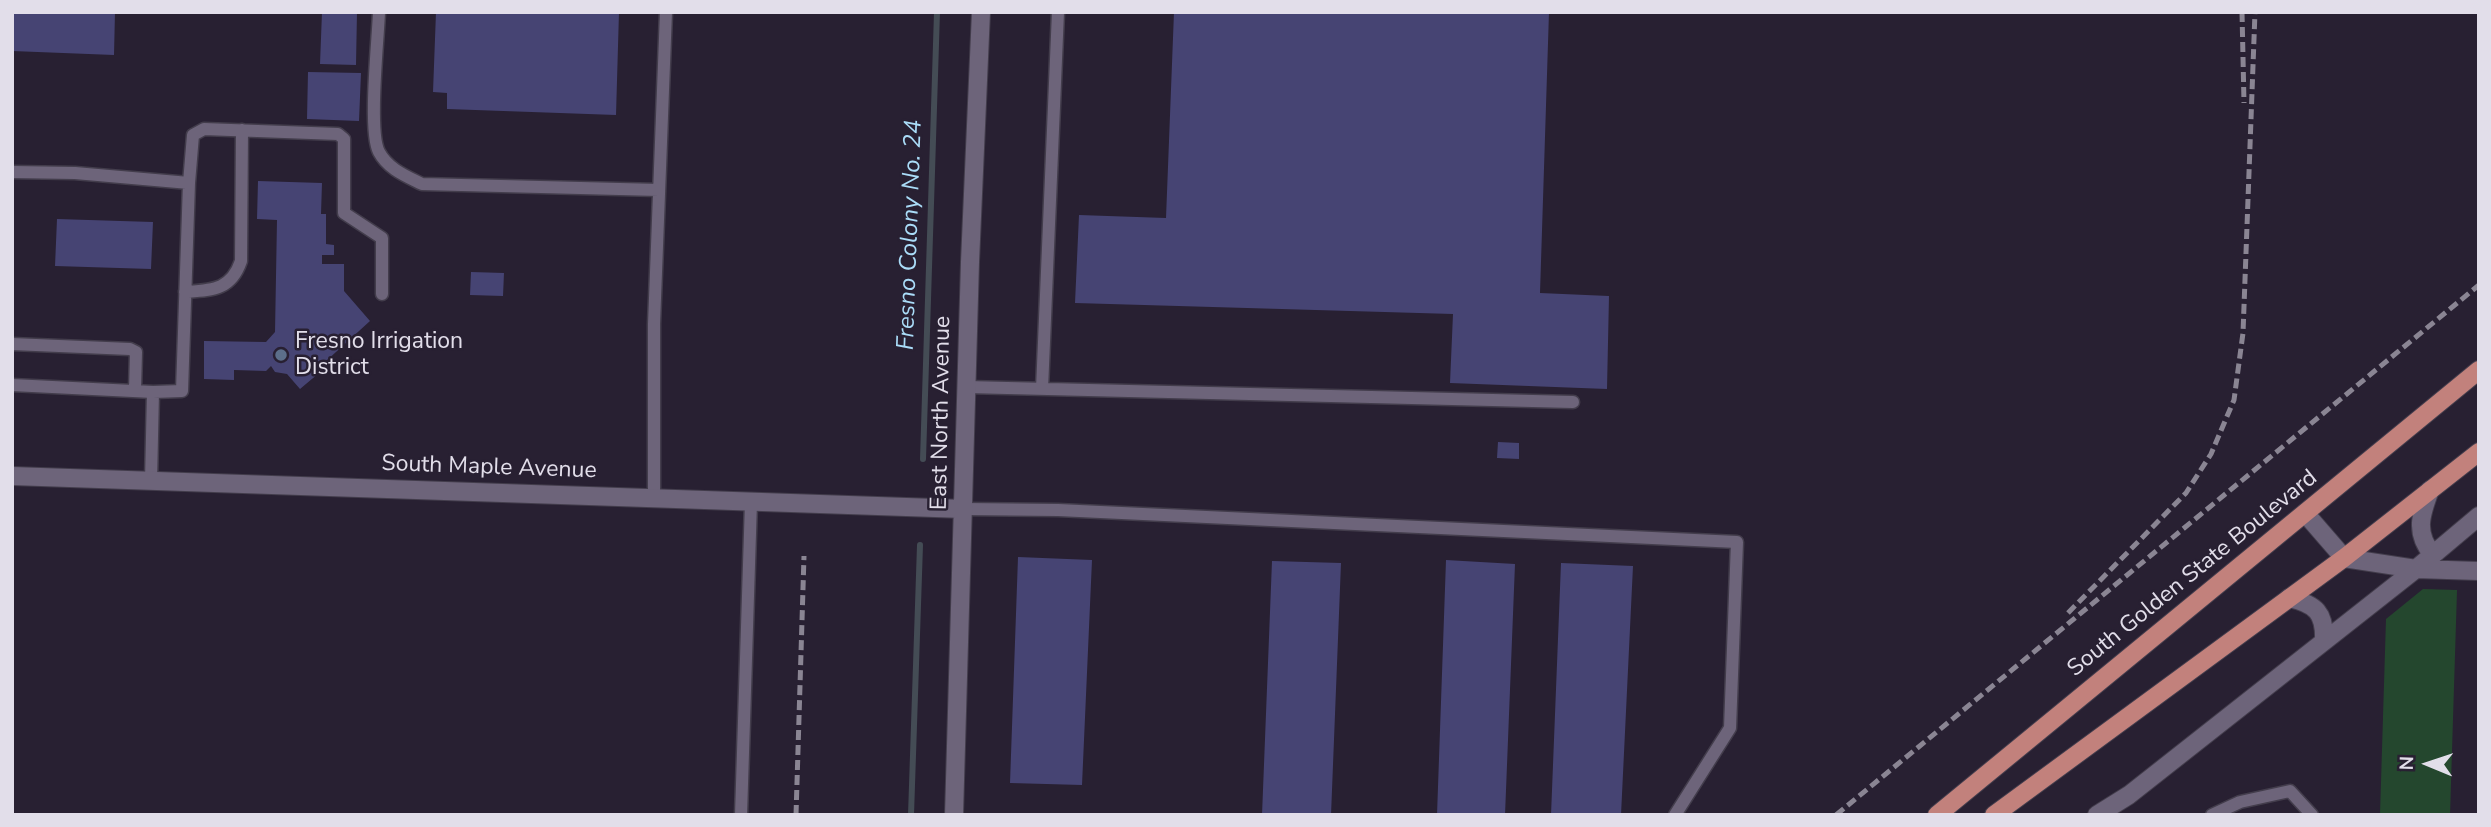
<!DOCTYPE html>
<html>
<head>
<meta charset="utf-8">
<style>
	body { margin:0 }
	#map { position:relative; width:2491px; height:827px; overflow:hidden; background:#282032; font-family:"Nunito Sans",sans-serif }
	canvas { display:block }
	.frame { position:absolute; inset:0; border:14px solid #e2deea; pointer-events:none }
	.north { position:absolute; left:2393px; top:729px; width:70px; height:70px; -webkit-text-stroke:5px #282032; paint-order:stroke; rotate:272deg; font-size:19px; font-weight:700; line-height:28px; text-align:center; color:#e2deea }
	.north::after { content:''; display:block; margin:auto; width:24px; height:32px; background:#e2deea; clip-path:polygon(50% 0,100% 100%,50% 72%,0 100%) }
</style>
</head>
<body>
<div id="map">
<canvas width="2491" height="827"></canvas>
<div class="frame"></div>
<div class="north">N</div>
</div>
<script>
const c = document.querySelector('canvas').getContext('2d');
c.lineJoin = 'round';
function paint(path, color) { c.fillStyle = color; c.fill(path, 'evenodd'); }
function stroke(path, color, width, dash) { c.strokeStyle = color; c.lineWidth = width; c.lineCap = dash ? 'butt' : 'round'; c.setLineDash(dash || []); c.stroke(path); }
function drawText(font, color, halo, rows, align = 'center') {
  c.font = font + ' "Nunito Sans",sans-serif'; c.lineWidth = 5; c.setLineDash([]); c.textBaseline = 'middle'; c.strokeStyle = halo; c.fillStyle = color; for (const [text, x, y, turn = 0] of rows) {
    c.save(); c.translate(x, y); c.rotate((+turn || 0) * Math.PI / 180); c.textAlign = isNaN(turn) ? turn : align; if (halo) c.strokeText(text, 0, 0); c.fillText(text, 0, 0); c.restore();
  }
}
const green = new Path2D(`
	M2423,589l34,1 -7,225h-70l6,-196z`);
const stream = new Path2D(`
	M923,459l14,-447
	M911,815l9,-270`);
const building = new Path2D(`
	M13,12h102l-1,43 -102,-4z
	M322,12h35l-1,53 -36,-1z
	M436,12h183l-3,103 -169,-6v-16l-14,-1z
	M1174,12h375l-9,281 69,3 -2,93 -157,-6 3,-69 -378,-11 4,-88 87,3z
	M308,72l53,1 -2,48 -52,-2z
	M258,181l64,2 -1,31h5v30l8,1v10h-12v9h22v27l26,30 -45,41v6l-25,21 -13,-15 -12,-2 -4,-6 -5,5 -32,-1v10l-30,-1v-38l62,1 9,-10 2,-112 -20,-1z
	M57,219l96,3 -2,47 -96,-3z
	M471,272l33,1 -1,23 -33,-1z
	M1498,442l21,1v16l-22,-1z
	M1018,557l74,3 -10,225 -72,-2z
	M1446,560l69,4 -10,251h-68z
	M1272,561l69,2 -10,252h-69z
	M1561,563l72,3 -12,249h-70z`);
const service = new Path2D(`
	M379,12c-1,29 -11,119 0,140 9,17 27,24 43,32l237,6
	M12,172l63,1 114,10 -7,208 -29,1
	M189,183l4,-48 11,-6 134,5 6,5v74l38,25v56
	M185,292c28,-2 46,-2 56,-31l1,-131
	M12,344l118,5 6,3 -1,38
	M12,385l141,7 -2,89
	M967,387l606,15
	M1042,389l16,-377
	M654,499v-175l12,-312
	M964,509l94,1 679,32 -7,186 -55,87
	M741,815l10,-313
	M2212,815l28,-13 50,-11 22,24`);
const minor = new Path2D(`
	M2430,490c-9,24 -16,43 3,65
	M2305,513l39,45 72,11 63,2
	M2289,598c27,6 36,15 35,43
	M2097,815l32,-20 287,-226 63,-53`);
const tertiary = new Path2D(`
	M12,476l952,33
	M954,815l16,-553 11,-250`);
const primary = new Path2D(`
	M1937,815l542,-445
	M1994,815l350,-257 135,-106`);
const rail = new Path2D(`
	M2242,12l2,91
	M2068,613l118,-120 25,-39 23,-54 9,-67 12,-321
	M796,815l8,-259
	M1836,815l643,-530`);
const markers = [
	[281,355,7,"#5c6f8a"]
];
const poiNames = [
	["Fresno Irrigation",295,342],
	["District",295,368]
];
const streetNames = [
	["East North Avenue",942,413,-89],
	["South Maple Avenue",489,468,2],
	["South Golden State Boulevard",2193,574,-39]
];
const waterNames = [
	["Fresno Colony No. 24",911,235,-88]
];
paint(green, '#24472e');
stroke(stream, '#444c55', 6);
paint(building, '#464473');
stroke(service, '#433d4c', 15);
stroke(minor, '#433d4c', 20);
stroke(tertiary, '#433d4c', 20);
stroke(primary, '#433d4c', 20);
stroke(service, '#6d647a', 12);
stroke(minor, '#6d647a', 18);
stroke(tertiary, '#6d647a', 18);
stroke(primary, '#c2817c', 18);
stroke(rail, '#8a8593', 5, [10, 5]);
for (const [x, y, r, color] of markers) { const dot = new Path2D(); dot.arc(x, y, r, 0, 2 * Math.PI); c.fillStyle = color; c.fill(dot); stroke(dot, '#282032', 2.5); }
drawText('23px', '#e2deea', '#282032', poiNames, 'left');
drawText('23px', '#e2deea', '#282032', streetNames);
drawText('italic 24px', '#aadcf8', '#282032', waterNames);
</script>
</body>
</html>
